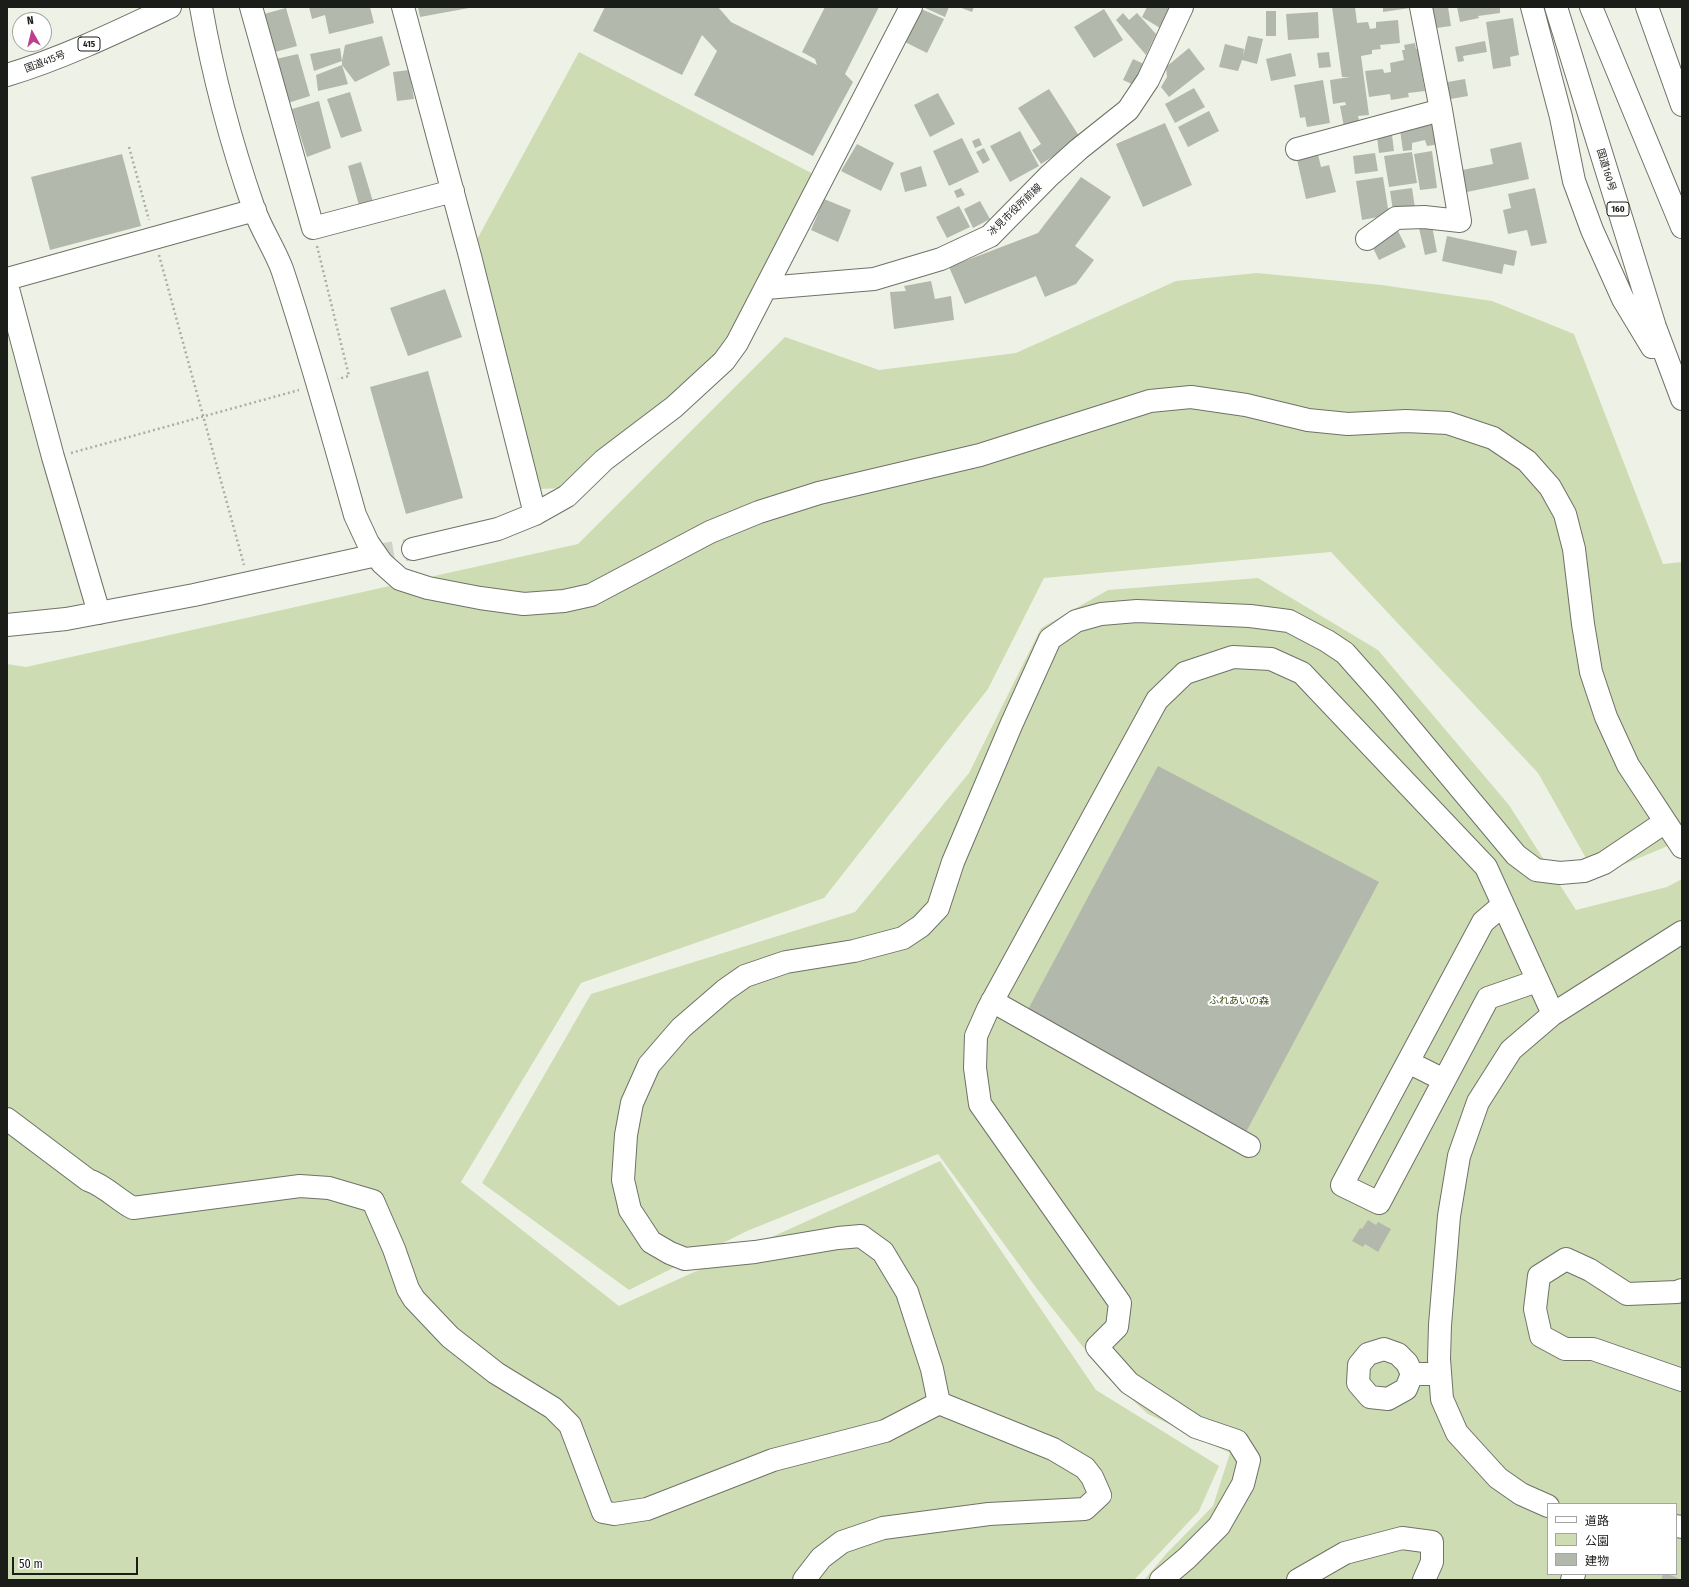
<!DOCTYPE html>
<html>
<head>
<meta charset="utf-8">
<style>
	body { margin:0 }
	#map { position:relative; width:1689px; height:1587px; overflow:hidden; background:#eef2e6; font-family:"Fira Sans Condensed","Noto Sans JP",sans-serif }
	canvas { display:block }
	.frame { position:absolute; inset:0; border:8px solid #1b1d18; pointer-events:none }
	.legend { position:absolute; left:1547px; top:1503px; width:130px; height:72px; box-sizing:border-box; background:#fff; border:1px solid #a4a5a3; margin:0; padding:5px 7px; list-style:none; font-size:12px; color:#1b1d18 }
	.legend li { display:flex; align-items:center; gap:8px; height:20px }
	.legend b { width:20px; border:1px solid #a4a5a3 }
	.north { position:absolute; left:12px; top:12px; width:40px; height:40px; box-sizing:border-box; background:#fff; border:1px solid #a4a5a3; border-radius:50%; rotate:352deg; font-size:11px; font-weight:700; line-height:16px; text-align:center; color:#1b1d18 }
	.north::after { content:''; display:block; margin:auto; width:14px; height:18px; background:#bd408f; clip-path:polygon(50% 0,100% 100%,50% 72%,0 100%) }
	.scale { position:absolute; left:12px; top:1557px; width:126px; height:18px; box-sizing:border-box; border:2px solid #1b1d18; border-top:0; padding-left:5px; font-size:12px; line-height:14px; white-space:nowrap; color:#1b1d18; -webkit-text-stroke:3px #fff; paint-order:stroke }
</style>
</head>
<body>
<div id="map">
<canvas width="1689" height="1587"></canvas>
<div class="frame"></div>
<ul class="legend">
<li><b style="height:5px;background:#fff"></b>道路</li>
<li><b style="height:11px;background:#cedcb3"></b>公園</li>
<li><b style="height:11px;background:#b3b8ac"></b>建物</li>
</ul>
<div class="north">N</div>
<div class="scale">50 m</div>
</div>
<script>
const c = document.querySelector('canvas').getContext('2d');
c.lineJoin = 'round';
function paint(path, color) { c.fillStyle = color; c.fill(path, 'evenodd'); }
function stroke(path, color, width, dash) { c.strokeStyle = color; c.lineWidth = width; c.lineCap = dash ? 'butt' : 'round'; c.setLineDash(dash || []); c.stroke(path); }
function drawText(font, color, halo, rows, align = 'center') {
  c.font = font + ' "Fira Sans Condensed","Noto Sans JP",sans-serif'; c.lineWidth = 4; c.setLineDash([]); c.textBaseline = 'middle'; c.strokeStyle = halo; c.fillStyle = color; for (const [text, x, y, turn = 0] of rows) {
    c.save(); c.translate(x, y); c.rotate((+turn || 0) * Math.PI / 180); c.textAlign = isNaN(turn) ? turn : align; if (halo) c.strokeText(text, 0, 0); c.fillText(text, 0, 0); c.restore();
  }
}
const built = new Path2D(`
	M7,316l82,291 -47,6h-35z`);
const green = new Path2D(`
	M579,52l238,124 -99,176 -28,33 -71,50 -58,53 -20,1 -66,-246z
	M1257,273l125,12 110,16 82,33 89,230 19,-2v278l-86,36 -58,-103 -207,-221 -287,26 -56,111 -164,209 -243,85 -120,199 158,124 321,-145 156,229 123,76 -20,45 -65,69h-1127v-916l19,3 552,-123 207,-207 94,33 137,-17 160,-72z
	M1258,578l120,72 131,155 67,105 91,-23 15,-8v701h-538l22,-26 47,-48 17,-53 -82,-39 -42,-38 -69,-87 -99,-135 -191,77 -118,59 -147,-107 109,-189 264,-82 114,-139 72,-145 67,-38zM1548,1504h128v70h-128z`);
const building = new Path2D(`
	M309,7h61l4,16 -45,11 -4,-19 -13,4z
	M418,7h51v1l-49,9z
	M605,7h113l13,15 86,43 -2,-6 -13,-7 23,-45h54l-34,67 8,8 -40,74 -119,-61 23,-44 -15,-16 -20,40 -89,-44z
	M923,7h26l-4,10z
	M959,7h15l-2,5z
	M1147,7h25l-12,21 -18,-11z
	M1332,7h23l2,16 11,-1 2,7 6,-1v-6l22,-2 2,23 -20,2 1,4 -9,1v4l-11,2 8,59 -11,1 2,9 -16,2 -4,-21 6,-1 -1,-3 -12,2 -3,-24 20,-3h-8z
	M1383,7h27v1l-27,4z
	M1426,7h22l3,19 -22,3z
	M1457,7h43v6l-22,3 1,2 -19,4z
	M286,8l11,38 -22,6 -11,-38z
	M919,8l25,11 -17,34 -24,-12z
	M1104,9l19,31 -29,18 -20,-31z
	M1266,11h10v25h-10z
	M1318,12l1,26 -31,2 -2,-26z
	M1123,13l6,7 8,-7 19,21 -10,21 -30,-35z
	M1513,18l6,37 -9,2 1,9 -18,3 -7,-47z
	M382,36l8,29 -35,17 -13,-17v-4l-28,10 -4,-17 30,-6 2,13 3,-16z
	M1248,36l15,3 -6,25 -15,-4 -4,11 -19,-4 6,-23 19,5 -1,7z
	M1485,41l2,11 -24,4 1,5 -6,1 -3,-15z
	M1415,43l1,6 4,-1 2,10h-3l6,33 -17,2 1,4 -18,3 -1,-6 -21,3 -4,-26 18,-2 1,4 7,-1 -1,-9 14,-3 -2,-10h3l-1,-5z
	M1189,48l16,21 -36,28 -8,-10 6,-10 -1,-10z
	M1329,52l2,15 -12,1 -2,-15z
	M1291,53l5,23 -25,5 -5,-22z
	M298,54l12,42 -22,7 -12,-44z
	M1133,59l13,6 -10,21 -13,-6z
	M342,65l6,19 -30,7 -2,-16z
	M409,70l5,29 -17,2 -4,-29z
	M1465,79l3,17 -23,4 -3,-17z
	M1323,80l7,43 -23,4 -2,-10 -5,1 -6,-33z
	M1194,88l11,19 -30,16 -10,-19z
	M1049,89l32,50 -40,25 -9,-14 9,-6 -23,-36z
	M350,92l12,39 -21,7 -14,-39z
	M938,93l17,31 -25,13 -16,-32z
	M319,101l12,47 -24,9 -15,-48z
	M1209,111l10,20 -31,16 -10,-20z
	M1165,123l27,62 -49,22 -27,-63z
	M1436,124l4,20 -13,2 -2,-6 -13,3v7l-9,1 -3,-21z
	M1020,131l19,35 -29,16 -20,-36z
	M1392,135l2,16 -15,2 -2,-16z
	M962,138l17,34 -30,14 -16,-35z
	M979,138l3,7 -7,3 -3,-7z
	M1521,142l8,37 -62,13 -5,-22 31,-6 -3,-15z
	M857,144l37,19 -13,28 -40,-20z
	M1316,146l5,21 8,-2 7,27 -30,7 -11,-48z
	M984,148l6,12 -7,4 -7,-12z
	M1432,151l5,37 -17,2 -6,-36z
	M1412,152l5,31 -28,4 -5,-31z
	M1375,153l3,18 -23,3 -2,-18z
	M122,154l19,72 -91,24 -19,-73z
	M361,162l13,43 -14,4 -12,-43z
	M921,166l6,20 -22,6 -5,-19z
	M1081,177l30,20 -36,49 19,14 -18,24 -31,13 -9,-21 -71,28 -16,-37 89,-34z
	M1383,177l6,38 -27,5 -6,-39z
	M961,188l4,7 -8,3 -3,-7z
	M1412,188l3,20 -22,3 -3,-20z
	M1535,188l12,55 -16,3 -4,-16 -19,4 -5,-24 8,-2 -3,-14z
	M824,199l27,11 -13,32 -27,-12z
	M980,201l10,18 -17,9 -9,-19z
	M959,206l11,21 -23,11 -11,-21z
	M1395,225l11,22 -27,13 -11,-22z
	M1432,226l5,26 -12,3 -6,-27z
	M1447,236l70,15 -3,15 -10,-2 -2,10 -60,-13z
	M931,281l4,18 16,-3 3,24 -60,9 -4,-37 16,-1 -2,-5z
	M445,289l17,48 -54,19 -18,-48z
	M428,371l35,127 -57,16 -36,-127z
	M1158,766l221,116 -134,252 -221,-117z
	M1368,1220l8,5 2,-3 13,7 -13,23 -13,-8 -2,3 -11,-6 8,-13 2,1z
	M1663,1574h5l14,6h-21z`);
const minorTunnel = new Path2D(`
	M372,556l41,-7`);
const path = new Path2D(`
	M129,147l20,73
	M317,246l32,130 -11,3
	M159,255l85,310
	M71,453l228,-63`);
const minor = new Path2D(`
	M201,7c12,68 30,136 53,202 7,20 20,39 28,60 27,81 50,164 73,246l13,28 14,20 18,16 28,9 52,10 44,6 40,-3 27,-6 119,-63 49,-20 60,-19 161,-38 170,-54 41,-4 55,8 62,15 40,4 58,-3 42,2 45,15 34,23 23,26 15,27 9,35 9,75 8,48 15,45 22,48 54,82
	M251,7l62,221 140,-37
	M403,7l67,249 65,258
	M1297,149l144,-39 -20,-103
	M1367,239l29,-21 28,-1 36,4 -19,-111
	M7,279l248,-69
	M7,285l46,172 46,156
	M766,288l108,-9 67,-20 49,-23 59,-60 30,-27 49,-39 20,-30 34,-73
	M413,549l85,-20 37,-15 32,-18 37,-36 70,-53 50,-46 13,-18 174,-336
	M7,625l59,-6 128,-24 178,-39
	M1503,905l-20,17 -141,263 37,18 109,-205 49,-17
	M992,1001l257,145
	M1408,1062l36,18
	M7,1119l81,61c16,5 30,20 45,28l167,-22 29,2 44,13 21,48 14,40 6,10 36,38 46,36 57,35 17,17 33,87 11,2 33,-5 126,-49 112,-29 54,-28 114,46 32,19 7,9 8,18 -15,14 -96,5 -106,14 -41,14 -21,16 -17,22
	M1682,1290l-5,2 -50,2 -37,-24 -24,-11 -27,17 -4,33 6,27 24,13h28l89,31
	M1412,1374l-5,-11 -9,-9 -14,-5 -16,5 -9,11 -1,18 12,14 18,2 18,-10 6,-15h28
	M939,1403l-7,-34 -25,-77 -24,-40 -22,-16 -23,2 -83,14 -70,7 -15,-6 -19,-11 -21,-32 -7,-30 3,-45 6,-32 17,-38 32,-37 44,-38 20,-14 41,-14 68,-11 49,-13 18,-12 17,-18 15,-46 59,-139 38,-84 26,-18 25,-7 36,-3 113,5 39,5 38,20 18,12 39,44 132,158 20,15 24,3 24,-2 20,-8 61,-41
	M1548,1506l-27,-12 -23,-16 -41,-45 -15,-34 -3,-40 1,-34 9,-109 10,-60 19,-54 33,-52 42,-36 129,-82
	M1676,1526l6,1
	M1161,1580l26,-22 32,-32 24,-42 6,-24 -12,-19 -41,-14 -67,-44 -32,-36 20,-20 3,-24 -140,-199 -5,-36 1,-32 12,-27 169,-309 28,-27 48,-16 38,2 31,14 184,194 67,147
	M1298,1580l47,-27 57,-15 30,4v20l-8,18
	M1572,1580l2,-6`);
const highway = new Path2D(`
	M1532,7l29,110 13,64 18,49 31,69 29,48
	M1556,7l99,320 27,72
	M1591,7l91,220
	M1647,7l35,98
	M7,75c56,-17 110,-43 163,-68`);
const shields = [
	[89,44,22],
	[1618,209,22]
];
const shieldNames = [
	["415",89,44],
	["160",1618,209]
];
const streetNames = [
	["国道415号",45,62,-21],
	["国道160号",1606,170,73],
	["冰見市役所前線",1015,210,-44]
];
const parkNames = [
	["ふれあいの森",1239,1001]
];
paint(built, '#e2ead6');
paint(green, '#cedcb3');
paint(building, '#b3b8ac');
stroke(minorTunnel, '#ced2c7', 22, [22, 11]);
stroke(minor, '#6e7267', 24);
stroke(highway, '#6e7267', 24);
stroke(path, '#abaea5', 2.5, [2, 3]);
stroke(minor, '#fff', 22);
stroke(highway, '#fff', 22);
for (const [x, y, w] of shields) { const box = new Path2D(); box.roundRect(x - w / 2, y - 7, w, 14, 3); c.fillStyle = '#fff'; c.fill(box); stroke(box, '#1b1d18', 1); }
drawText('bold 9px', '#1b1d18', null, shieldNames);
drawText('10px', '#1b1d18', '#fff', streetNames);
drawText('10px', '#3d4e0b', '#fff', parkNames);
</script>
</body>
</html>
